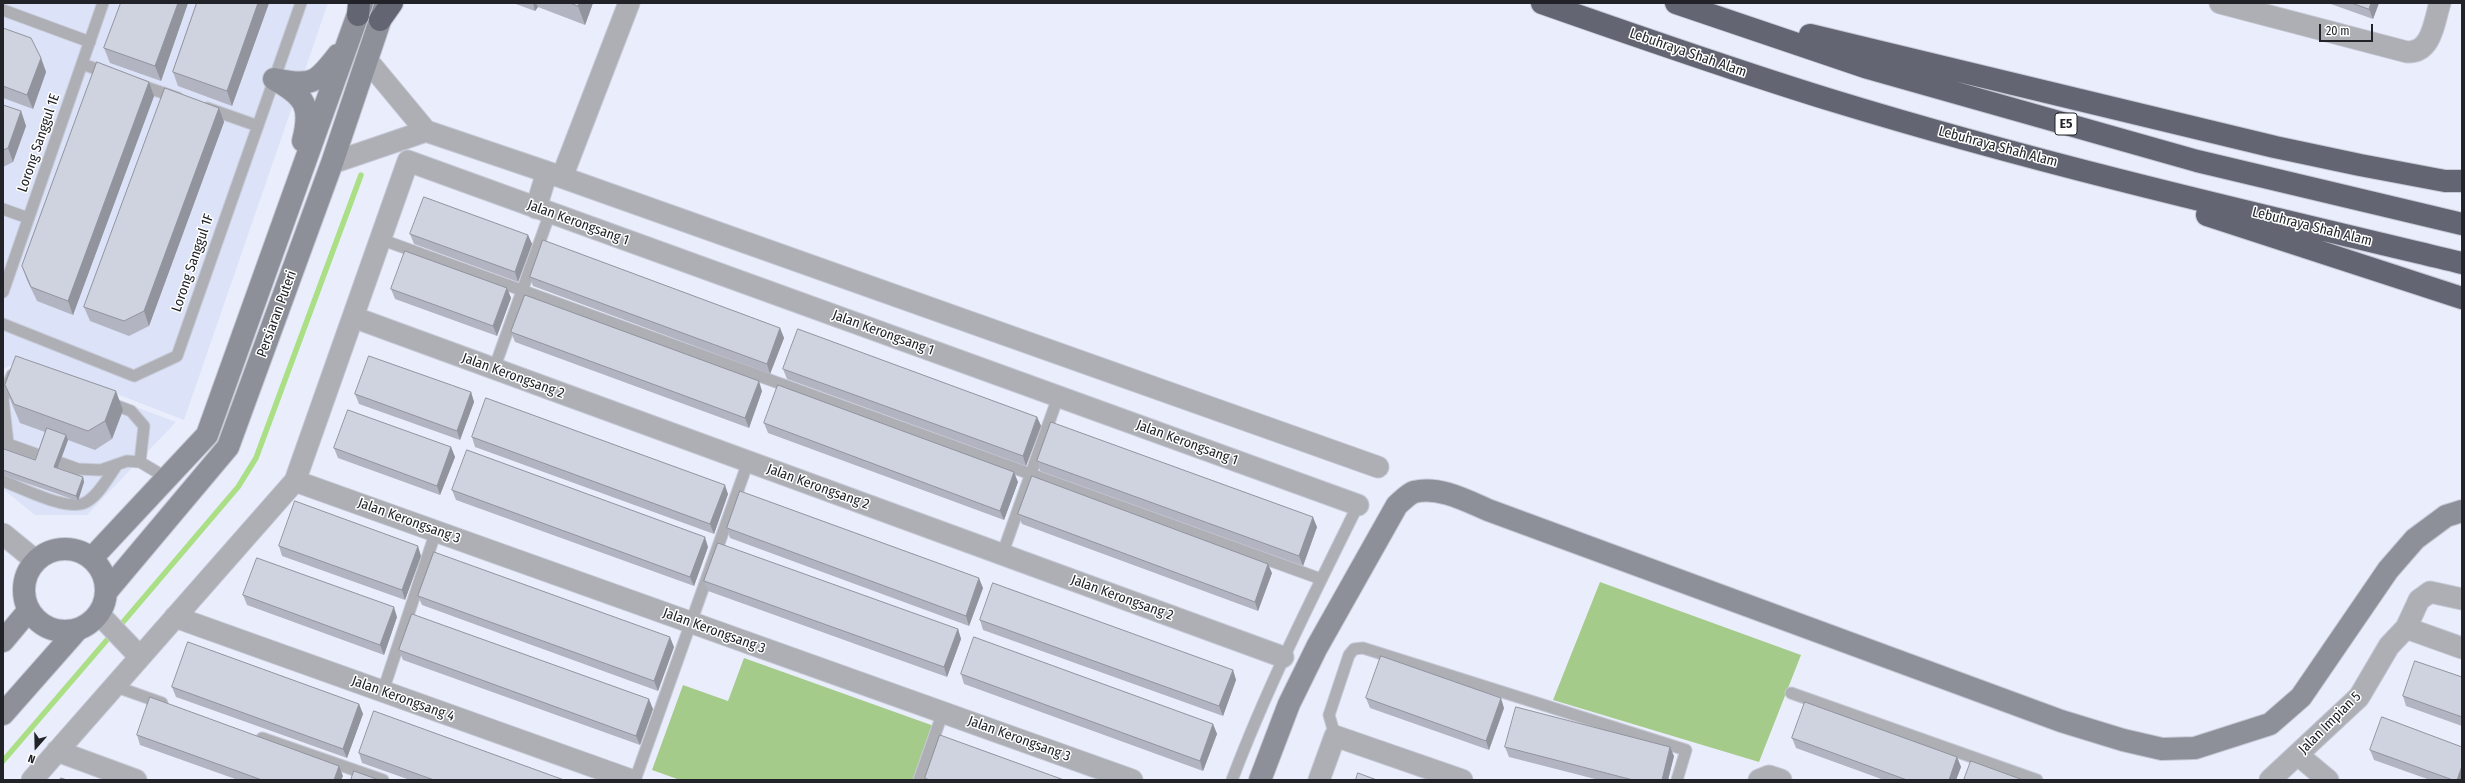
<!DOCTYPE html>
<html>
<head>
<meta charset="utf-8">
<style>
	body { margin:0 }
	#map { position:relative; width:2465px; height:783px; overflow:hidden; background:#eaeefc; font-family:"Fira Sans Condensed",sans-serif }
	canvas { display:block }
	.frame { position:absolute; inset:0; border:4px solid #212328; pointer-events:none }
	.north { position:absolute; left:16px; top:727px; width:40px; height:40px; -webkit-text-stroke:3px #fff; paint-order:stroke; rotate:200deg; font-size:11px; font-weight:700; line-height:16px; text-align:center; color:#212328 }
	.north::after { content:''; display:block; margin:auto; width:14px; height:18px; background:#212328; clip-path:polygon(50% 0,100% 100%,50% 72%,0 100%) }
	.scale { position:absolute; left:2319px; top:24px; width:54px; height:18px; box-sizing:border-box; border:2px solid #212328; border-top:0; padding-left:5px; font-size:12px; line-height:14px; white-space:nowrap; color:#212328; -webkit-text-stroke:3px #fff; paint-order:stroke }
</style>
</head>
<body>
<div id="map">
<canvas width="2465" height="783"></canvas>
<div class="frame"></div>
<div class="north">N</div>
<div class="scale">20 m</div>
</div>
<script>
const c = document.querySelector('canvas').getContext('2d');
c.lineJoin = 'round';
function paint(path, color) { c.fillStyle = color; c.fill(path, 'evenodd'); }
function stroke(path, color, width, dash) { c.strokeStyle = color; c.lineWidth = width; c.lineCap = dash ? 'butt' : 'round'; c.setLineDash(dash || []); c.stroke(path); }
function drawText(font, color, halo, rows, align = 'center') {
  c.font = font + ' "Fira Sans Condensed",sans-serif'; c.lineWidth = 3; c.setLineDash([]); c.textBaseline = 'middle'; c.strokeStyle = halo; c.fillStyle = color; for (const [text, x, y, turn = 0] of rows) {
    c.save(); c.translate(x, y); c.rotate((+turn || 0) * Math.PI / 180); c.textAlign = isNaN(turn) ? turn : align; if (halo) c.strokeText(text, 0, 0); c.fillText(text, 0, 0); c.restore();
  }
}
const built = new Path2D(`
	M3,3h325l-144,417 -160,-62 -21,11z
	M24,365l152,57 -89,93h-52l-32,-26v-113z`);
const green = new Path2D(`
	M1600,582l201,73 -42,107 -206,-62z
	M744,658l190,68 -20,54h-234l-28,-10 31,-85 45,16z`);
const stream = new Path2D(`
	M118,628l120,-141 18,-29 105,-283
	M3,761l109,-127`);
const lane = new Path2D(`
	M3,10l87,32
	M82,64l26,9
	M137,84l41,14
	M207,108l51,18
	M3,209l25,9
	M380,239l941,340
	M3,292l100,-289
	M3,324l131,52 43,-20 124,-353
	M494,369l56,-156
	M107,402l24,9 13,15 -4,36
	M8,444l70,25 23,1 26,-9 13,1 27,16
	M3,455l5,-11 -5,-45 9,-24
	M3,481c19,7 68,33 85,20 12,-8 21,-25 29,-36
	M1002,555l56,-158
	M114,686l48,17
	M383,691l53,-160
	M1791,693l246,87
	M1335,736l-6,-21 20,-60 5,-6 9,-1 323,102 -9,30
	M262,738l121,42
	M635,780l113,-318
	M919,780l24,-68
	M1232,780c36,-95 81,-184 126,-275`);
const street = new Path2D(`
	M2220,3l187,49c25,1 27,-30 33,-49
	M367,60l59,71 121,41 831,295
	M332,163l94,-32
	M562,177l67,-174
	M536,208l11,-36
	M353,317l930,340
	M295,481l837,299
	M3,534l33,27
	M99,614l41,43
	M175,617l456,163
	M2406,628l56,20
	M57,751l79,29
	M2298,755l30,25
	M32,780l263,-299 113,-320 950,344
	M1319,780l16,-44 127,44
	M1759,780l10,-4 12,4
	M2270,780l89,-83 30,-51 17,-18 13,-28 11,-8 32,7`);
const secondary = new Path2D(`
	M274,79c31,17 38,27 29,62
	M279,80c34,7 39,1 59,-25
	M24 590a41 41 0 1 1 82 0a41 41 0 1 1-82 0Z
	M92,558l115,-123 155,-432
	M107,591l121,-144 104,-284 54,-160
	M3,641l26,-31
	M3,714l75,-85
	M1260,780l29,-76 28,-57 80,-142c4,-3 11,-11 17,-13 25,-6 51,8 74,18l573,211 62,19 39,9 33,-1 75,-24 31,-27 87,-127 27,-31 31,-23 16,-5`);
const highway = new Path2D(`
	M1542,3c97,34 194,68 292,98 206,63 418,112 628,162
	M1676,3l192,65 329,93 265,63
	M358,15l1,-12
	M380,20l12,-17
	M1810,35l465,112 85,18 85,16h17
	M2207,215l255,83`);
const wall = new Path2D(`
	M188,3l-27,78 -51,-18 -6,-15z
	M197,3h72l-37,103 -54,-20 -5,-14z
	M513,3h80l-8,22 -47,-18 -3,4z
	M2328,3h51l-6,16z
	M3,28l38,30 5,14 -13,37 -30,-11z
	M149,82l5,14 -81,219 -36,-14 -10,-21 -5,-14z
	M3,105l18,6 5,15 -13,36 -10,5z
	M219,108l5,14 -75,204 -20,10 -39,-15 -6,-14z
	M410,234l118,1 4,9 -14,38 -104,-38z
	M530,277l250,51 4,10 -14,36 -237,-88z
	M507,288l4,10 -14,38 -102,-37 -4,-10z
	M511,332l251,59 -13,37 -234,-86z
	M783,369l254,48 4,9 -15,40 -239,-87z
	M5,385l118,25 -11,29 -17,11 -27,-10 -10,28 25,9 1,5 -6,19 -75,-26v-23l32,8 10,-28 -25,-9 -8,-19z
	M471,392l3,10 -14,38 -101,-36 -4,-10z
	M764,423l254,59 -14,38 -236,-87z
	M472,437l256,57 -14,40 -239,-87z
	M451,447l4,10 -15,38 -102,-37 -4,-10z
	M1037,461l280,66 -14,39 -263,-95z
	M452,490l256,57 -14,39 -238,-86z
	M1018,514l254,59 -14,38 -236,-87z
	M727,528l256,60 -14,38 -239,-88z
	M279,546l142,10 -16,44 -123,-44z
	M704,581l254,48 3,10 -14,38 -239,-86z
	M243,595l154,22 -13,38 -137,-50z
	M418,596l256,51 -16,44 -236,-86z
	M980,620l253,50 3,10 -13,36 -240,-86z
	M399,650l254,59 -13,36 -237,-85z
	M961,674l252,50 4,10 -14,37 -239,-87z
	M2462,677v49l-56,-20 -3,-10z
	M172,687l187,17 4,10 -16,44 -171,-61z
	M1366,698l138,10 -15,42 -119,-42z
	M137,735l206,41 -2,4h-103l-98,-35z
	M1792,738l165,19 4,10 -5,13h-72l-88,-32z
	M1505,747l169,9 -6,24h-69l-90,-23z
	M2370,750l92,30h-32l-56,-20z
	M359,753l205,27h-154l-48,-17z`);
const shadedWall = new Path2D(`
	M178,3h10l-27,78 -6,-15z
	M258,3h11l-37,103 -5,-15z
	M533,3h3l2,4 -3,4z
	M579,3h14l-8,22 -7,-19z
	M2371,3h8l-6,16 -4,-10z
	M41,58l5,14 -13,37 -6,-14z
	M149,82l5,14 -81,219 -5,-14z
	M219,108l5,14 -75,204 -5,-15z
	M21,111l5,15 -13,36 -5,-14z
	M528,235l4,9 -14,38 -3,-10z
	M507,288l4,10 -14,38 -4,-10z
	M780,328l4,10 -14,36 -3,-10z
	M759,381l3,10 -13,37 -4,-10z
	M116,391l7,19 -11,29 -7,-18z
	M471,392l3,10 -14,38 -3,-9z
	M1037,417l4,9 -15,40 -3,-10z
	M66,435l2,5 -12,32 -2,-5z
	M451,447l4,10 -15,38 -3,-9z
	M1014,472l4,10 -14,38 -4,-9z
	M83,477l1,5 -6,19 -2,-5z
	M725,485l3,9 -14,40 -4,-10z
	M1313,517l4,10 -14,39 -4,-10z
	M705,537l3,10 -14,39 -4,-9z
	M418,546l3,10 -16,44 -3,-10z
	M1268,564l4,9 -14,38 -3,-9z
	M979,578l4,10 -14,38 -3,-10z
	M394,607l3,10 -13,38 -4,-10z
	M958,629l3,10 -14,38 -3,-10z
	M670,637l4,10 -16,44 -4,-10z
	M1233,670l3,10 -13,36 -4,-10z
	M1501,698l3,10 -15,42 -3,-9z
	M649,699l4,10 -13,36 -4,-9z
	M359,704l4,10 -16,44 -4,-9z
	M1213,724l4,10 -14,37 -3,-10z
	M1670,747l4,9 -6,24h-6z
	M1957,757l4,10 -5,13h-7z
	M339,766l4,10 -2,4h-7z
	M2462,766v14h-5z`);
const building = new Path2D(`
	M121,3h57l-23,63 -51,-18z
	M197,3h61l-31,88 -54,-19z
	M571,3h8l-1,3z
	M2352,3h19l-2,6z
	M3,28l28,10 10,20 -14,37 -24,-9z
	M97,62l52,20 -81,219 -37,-14 -9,-21z
	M165,88l54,20 -75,203 -20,10 -40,-14z
	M3,105l18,6 -13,37 -5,2z
	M424,197l104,38 -13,37 -105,-38z
	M543,240l237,88 -13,36 -237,-87z
	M405,251l102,37 -14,38 -102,-37z
	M525,295l234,86 -14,37 -234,-86z
	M798,329l239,88 -14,39 -240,-87z
	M16,356l100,35 -11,30 -17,10 -74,-27 -9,-19z
	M369,356l102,36 -14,39 -102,-37z
	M778,385l236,87 -14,39 -236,-88z
	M486,398l239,87 -15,39 -238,-87z
	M348,410l103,37 -14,39 -103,-38z
	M1051,422l262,95 -14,39 -262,-95z
	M47,428l19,7 -12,32 29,10 -7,19 -73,-26v-18l1,-3 31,11z
	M467,450l238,87 -15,40 -238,-87z
	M1032,476l236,88 -13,38 -237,-88z
	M740,491l239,87 -13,38 -239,-88z
	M295,501l123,45 -16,44 -123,-44z
	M718,543l240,86 -14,38 -240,-86z
	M434,552l236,85 -16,44 -236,-85z
	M257,558l137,49 -14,38 -137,-50z
	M993,583l240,87 -14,36 -239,-86z
	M412,614l237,85 -13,37 -237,-86z
	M974,637l239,87 -13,37 -239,-87z
	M188,642l171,62 -16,45 -171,-62z
	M1381,656l120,42 -15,43 -120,-43z
	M2415,661l47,16v40l-59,-21z
	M150,697l189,69 -5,14h-72l-125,-45z
	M1805,702l152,55 -8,23h-42l-115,-42z
	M1516,707l154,40 -8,33h-29l-128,-33z
	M374,711l190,69h-130l-75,-27z
	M2382,717l80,30v19l-5,14h-4l-83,-30z
	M940,735l124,45h-135l-4,-2z
	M1971,761l52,19h-59z
	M354,771l25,9h-28z
	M1358,773l19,7h-21z
	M61,778l6,2h-7z`);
const shields = [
	[2066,124,22]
];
const shieldNames = [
	["E5",2066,124]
];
const streetNames = [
	["Lebuhraya Shah Alam",1688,53,19],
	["Lorong Sanggul 1E",39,143,-71],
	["Lebuhraya Shah Alam",1998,147,15],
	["Jalan Kerongsang 1",578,223,20],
	["Lebuhraya Shah Alam",2312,227,14],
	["Lorong Sanggul 1F",193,263,-71],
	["Persiaran Puteri",277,314,-70],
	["Jalan Kerongsang 1",883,333,20],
	["Jalan Kerongsang 2",513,376,20],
	["Jalan Kerongsang 1",1187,443,20],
	["Jalan Kerongsang 2",818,487,20],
	["Jalan Kerongsang 3",409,521,20],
	["Jalan Kerongsang 2",1122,598,20],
	["Jalan Kerongsang 3",714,631,20],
	["Jalan Kerongsang 4",403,699,20],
	["Jalan Impian 5",2330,723,-45],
	["Jalan Kerongsang 3",1019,739,20]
];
paint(built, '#dce2f7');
paint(green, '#a5cb8b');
stroke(stream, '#abdf86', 5.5);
stroke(lane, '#c6c9d6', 13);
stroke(street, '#c6c9d6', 23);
stroke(secondary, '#c6c9d6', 24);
stroke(highway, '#c6c9d6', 24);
stroke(lane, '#adafb5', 11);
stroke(street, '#adafb5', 21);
stroke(secondary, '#8d9098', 22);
stroke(highway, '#636672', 22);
paint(wall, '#b2b5c1');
paint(shadedWall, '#91949d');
paint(building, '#cfd3e0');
stroke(building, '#91949d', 1);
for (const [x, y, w] of shields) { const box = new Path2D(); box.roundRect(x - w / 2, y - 11, w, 22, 3); c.fillStyle = '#fff'; c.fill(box); stroke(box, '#212328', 1); }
drawText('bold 13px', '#212328', null, shieldNames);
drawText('14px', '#212328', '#fff', streetNames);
</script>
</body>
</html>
